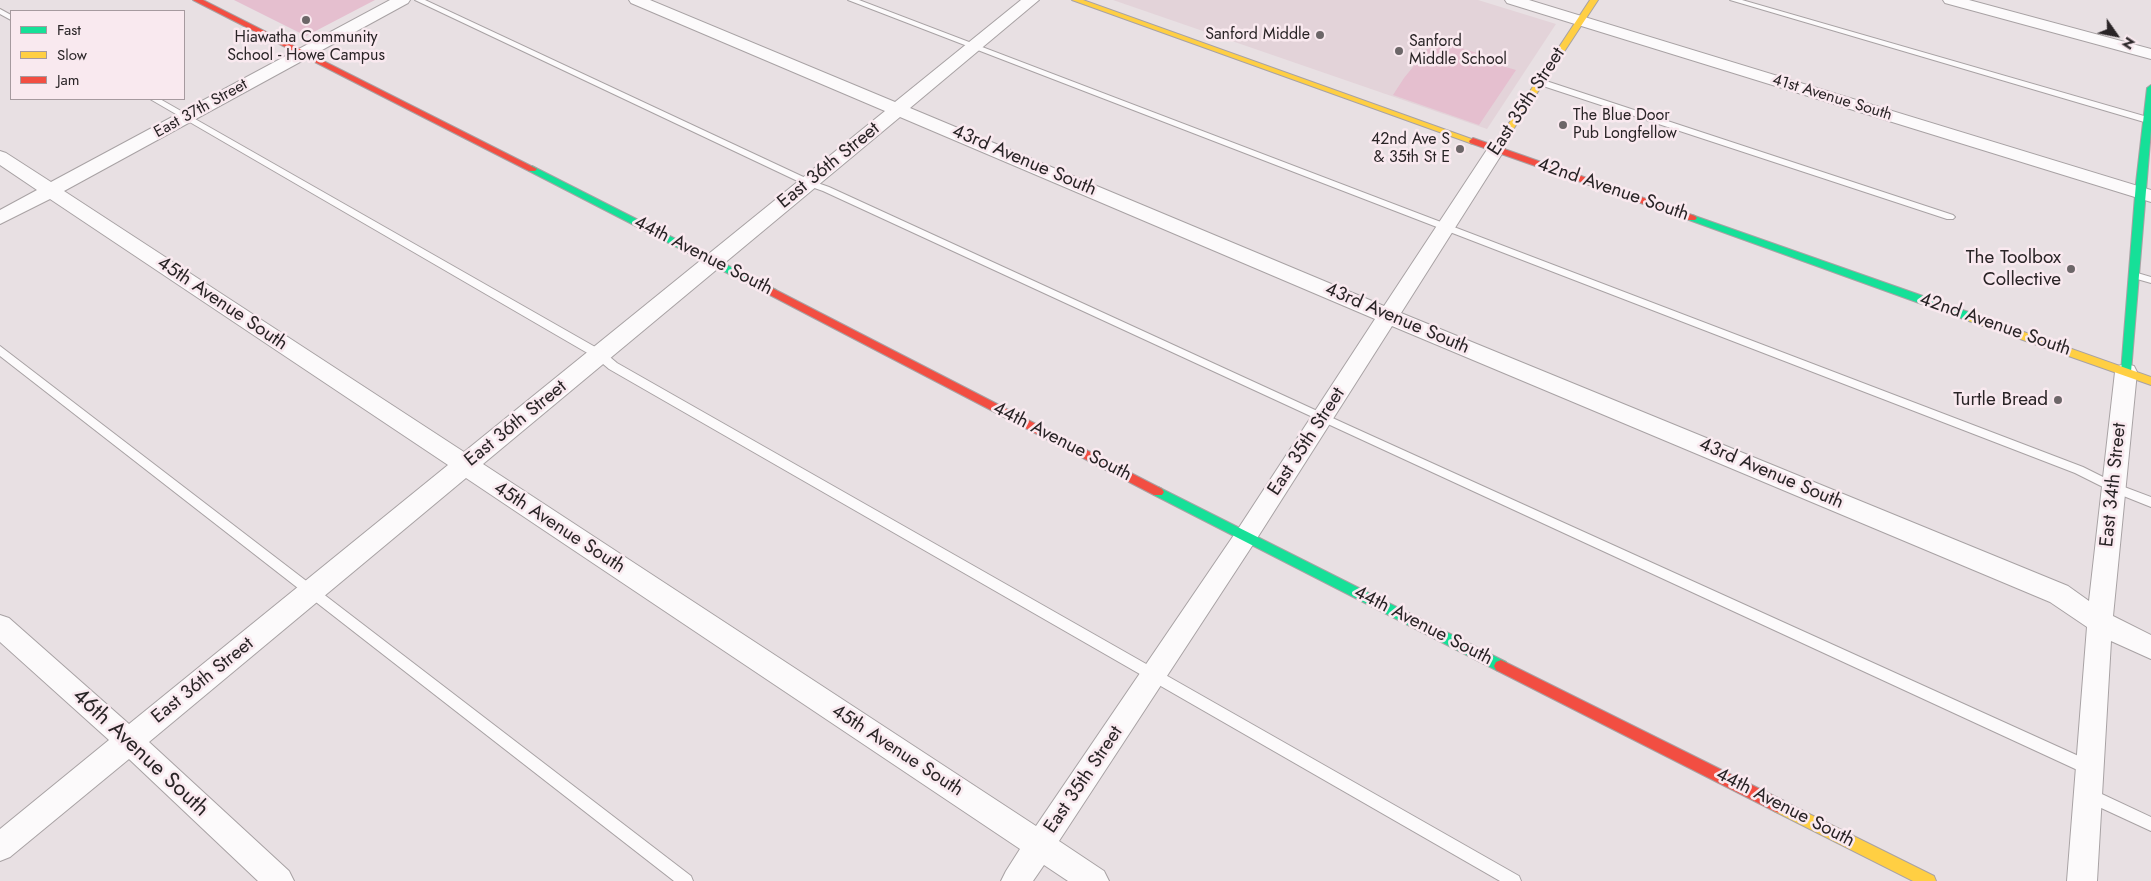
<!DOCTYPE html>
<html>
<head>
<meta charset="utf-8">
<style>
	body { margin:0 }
	#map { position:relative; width:2151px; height:881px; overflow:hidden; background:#e8e0e3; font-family:Jost,sans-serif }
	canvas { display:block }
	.legend { position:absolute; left:10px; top:10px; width:175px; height:90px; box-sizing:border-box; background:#f9e9ef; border:1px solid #a69a9f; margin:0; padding:6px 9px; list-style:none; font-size:15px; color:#292426 }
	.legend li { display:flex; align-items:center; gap:10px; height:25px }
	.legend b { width:25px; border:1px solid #a69a9f }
	.north { position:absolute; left:2091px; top:10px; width:50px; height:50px; -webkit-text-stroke:4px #f9e9ef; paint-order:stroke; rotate:123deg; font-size:14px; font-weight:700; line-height:20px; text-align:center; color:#292426 }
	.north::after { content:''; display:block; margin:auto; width:18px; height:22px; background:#292426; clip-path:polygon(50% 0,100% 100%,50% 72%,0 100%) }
</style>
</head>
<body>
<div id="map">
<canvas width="2151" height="881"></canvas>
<ul class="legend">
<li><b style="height:6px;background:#16e098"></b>Fast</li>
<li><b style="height:6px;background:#ffcf43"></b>Slow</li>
<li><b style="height:6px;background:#f24e42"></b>Jam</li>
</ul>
<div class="north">N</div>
</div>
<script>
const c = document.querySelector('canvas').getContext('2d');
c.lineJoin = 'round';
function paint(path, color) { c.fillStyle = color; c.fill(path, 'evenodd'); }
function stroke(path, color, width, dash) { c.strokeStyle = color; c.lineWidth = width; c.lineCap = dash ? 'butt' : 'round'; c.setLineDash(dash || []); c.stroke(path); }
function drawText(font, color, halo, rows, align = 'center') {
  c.font = font + ' Jost,sans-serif'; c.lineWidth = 5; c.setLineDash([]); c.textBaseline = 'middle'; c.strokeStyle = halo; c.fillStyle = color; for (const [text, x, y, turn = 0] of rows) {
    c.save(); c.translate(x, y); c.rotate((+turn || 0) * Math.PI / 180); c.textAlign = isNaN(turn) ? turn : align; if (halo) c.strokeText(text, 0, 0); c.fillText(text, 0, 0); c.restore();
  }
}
const built = new Path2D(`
	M1113,0h365l78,24 -69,105z`);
const green = new Path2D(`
	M234,0h141l-69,36z
	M1435,40l52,16 -2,5 31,9 -37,55 -86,-30 11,-17z`);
const lane = new Path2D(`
	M415,0h10l387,181 17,6 521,239 744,337 2,5 -2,5 -5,2 -5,-2 -1261,-582 -17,-6z
	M848,0h11l1224,467 36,18 32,12v10l-40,-16 -36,-18z
	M1730,0h12l409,118v6z
	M0,9l11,6v5l-11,-6z
	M1540,79l413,136 2,2 -2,2h-6l-410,-135v-4z
	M150,99h10l444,253 13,11 902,513 2,5h-21l-891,-512 -13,-11z
	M2134,272l17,5v6l-21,-6 -1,-2 1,-2z
	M0,346l691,530 2,5h-19l-674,-525z
	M2089,788l62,29v14l-67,-31 -2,-5 2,-5z`);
const street = new Path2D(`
	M390,0h20l-2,3 -344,188 400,261 421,-341 -254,-108 -2,-3h21l245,102 126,-102h18l-129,108 474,198 106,-161 6,-2 6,2 3,4 -104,164 667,273 21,15 26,-229 3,-6 8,-2 8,2 3,6 -24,244 38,19v24l-40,-18 -14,240h-30l20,-254 -37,-25 -658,-276 -138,217 -195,298 45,30 5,10h-41l-24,-16 -11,16h-32l5,-10 14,-22 -554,-371 -317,264 140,129 5,10h-36l-129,-122 -119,98 -10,4v-32l109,-89 -109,-98v-27l9,3 120,106 319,-259 -398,-266 -50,25v-14l37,-20 -37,-25v-14l6,2 45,29zM900,117l475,202 -137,210 -202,297 -553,-362z
	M1505,0h24l622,190v12l-644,-199z
	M1943,0h26l182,49v10l-206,-56z`);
const fast = new Path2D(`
	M2151,85v45l-20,242 -5,4 -5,-4 15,-189 11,-95z
	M532,166l244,124 1,2 -1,2h-8l-239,-123v-4z
	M1692,215l285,100 1,3 -5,4 -4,-1 -280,-101 -2,-2z
	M1158,487l348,175 2,4 -2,4 -5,2 -5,-2 -342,-175 -2,-3 2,-3z`);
const slow = new Path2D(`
	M1072,0h11l394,141 -4,3 -3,-1z
	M1590,0h8l-99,151h-6l-1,-2z
	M1973,314l178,63v8l-182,-64 -1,-3 1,-3z
	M1779,799l155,77 2,5h-23l-139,-70 -2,-5 2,-5z`);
const jam = new Path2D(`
	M193,0h10l334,169 -2,2h-6z
	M1473,138l222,78 2,2 -2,2h-6l-219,-77 -1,-2z
	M772,288l390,201 2,3 -2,3h-8l-386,-201 -1,-2 1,-2z
	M1501,660l283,141 2,5 -2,5 -5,2 -5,-2 -278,-141 -2,-4 2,-4z`);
const markers = [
	[306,20,5,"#6c6668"],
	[1320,35,5,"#6c6668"],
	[1399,51,5,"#6c6668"],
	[1563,125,5,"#6c6668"],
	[1460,149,5,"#6c6668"],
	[2071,269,5,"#6c6668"],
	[2058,400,5,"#6c6668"]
];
const farPoinames = [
	["Sanford Middle",1310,35],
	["Hiawatha Community",306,38,"center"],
	["School - Howe Campus",306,56,"center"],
	["Sanford",1409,42,"left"],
	["Middle School",1409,60,"left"],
	["The Blue Door",1573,116,"left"],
	["Pub Longfellow",1573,134,"left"],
	["42nd Ave S",1450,140],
	["& 35th St E",1450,158]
];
const farStreetnames = [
	["41st Avenue South",1832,98,17],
	["East 37th Street",201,109,-29]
];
const streetNames = [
	["East 35th Street",1527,102,-57],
	["43rd Avenue South",1024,161,23],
	["East 36th Street",829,166,-39],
	["42nd Avenue South",1613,190,19],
	["44th Avenue South",703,256,27],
	["45th Avenue South",222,304,34],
	["43rd Avenue South",1397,319,23],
	["42nd Avenue South",1995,325,19],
	["East 36th Street",516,424,-39],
	["44th Avenue South",1062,442,27],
	["East 35th Street",1307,442,-57],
	["43rd Avenue South",1771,474,23],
	["East 34th Street",2114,485,-84],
	["45th Avenue South",559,528,33],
	["44th Avenue South",1423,626,27],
	["East 36th Street",203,681,-39],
	["45th Avenue South",897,751,33],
	["East 35th Street",1084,780,-56],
	["44th Avenue South",1785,808,27]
];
const poiNames = [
	["The Toolbox",2061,258],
	["Collective",2061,280],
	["Turtle Bread",2048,400]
];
const nearStreetnames = [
	["46th Avenue South",140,753,43]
];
paint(built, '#e3d3d9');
paint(green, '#e5bfcf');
stroke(lane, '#a8a2a4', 2);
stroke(street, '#a8a2a4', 2);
stroke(fast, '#a8a2a4', 2);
stroke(slow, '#a8a2a4', 2);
stroke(jam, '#a8a2a4', 2);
paint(lane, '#fcfafb');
paint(street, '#fcfafb');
paint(fast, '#16e098');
paint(slow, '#ffcf43');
paint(jam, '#f24e42');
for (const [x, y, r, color] of markers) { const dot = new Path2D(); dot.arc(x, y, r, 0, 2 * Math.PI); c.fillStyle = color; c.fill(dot); stroke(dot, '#f9e9ef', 2); }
drawText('16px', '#292426', '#f9e9ef', farPoinames, 'right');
drawText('16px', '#292426', '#f9e9ef', farStreetnames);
drawText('19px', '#292426', '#f9e9ef', streetNames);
drawText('19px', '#292426', '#f9e9ef', poiNames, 'right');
drawText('22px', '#292426', '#f9e9ef', nearStreetnames);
</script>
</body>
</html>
